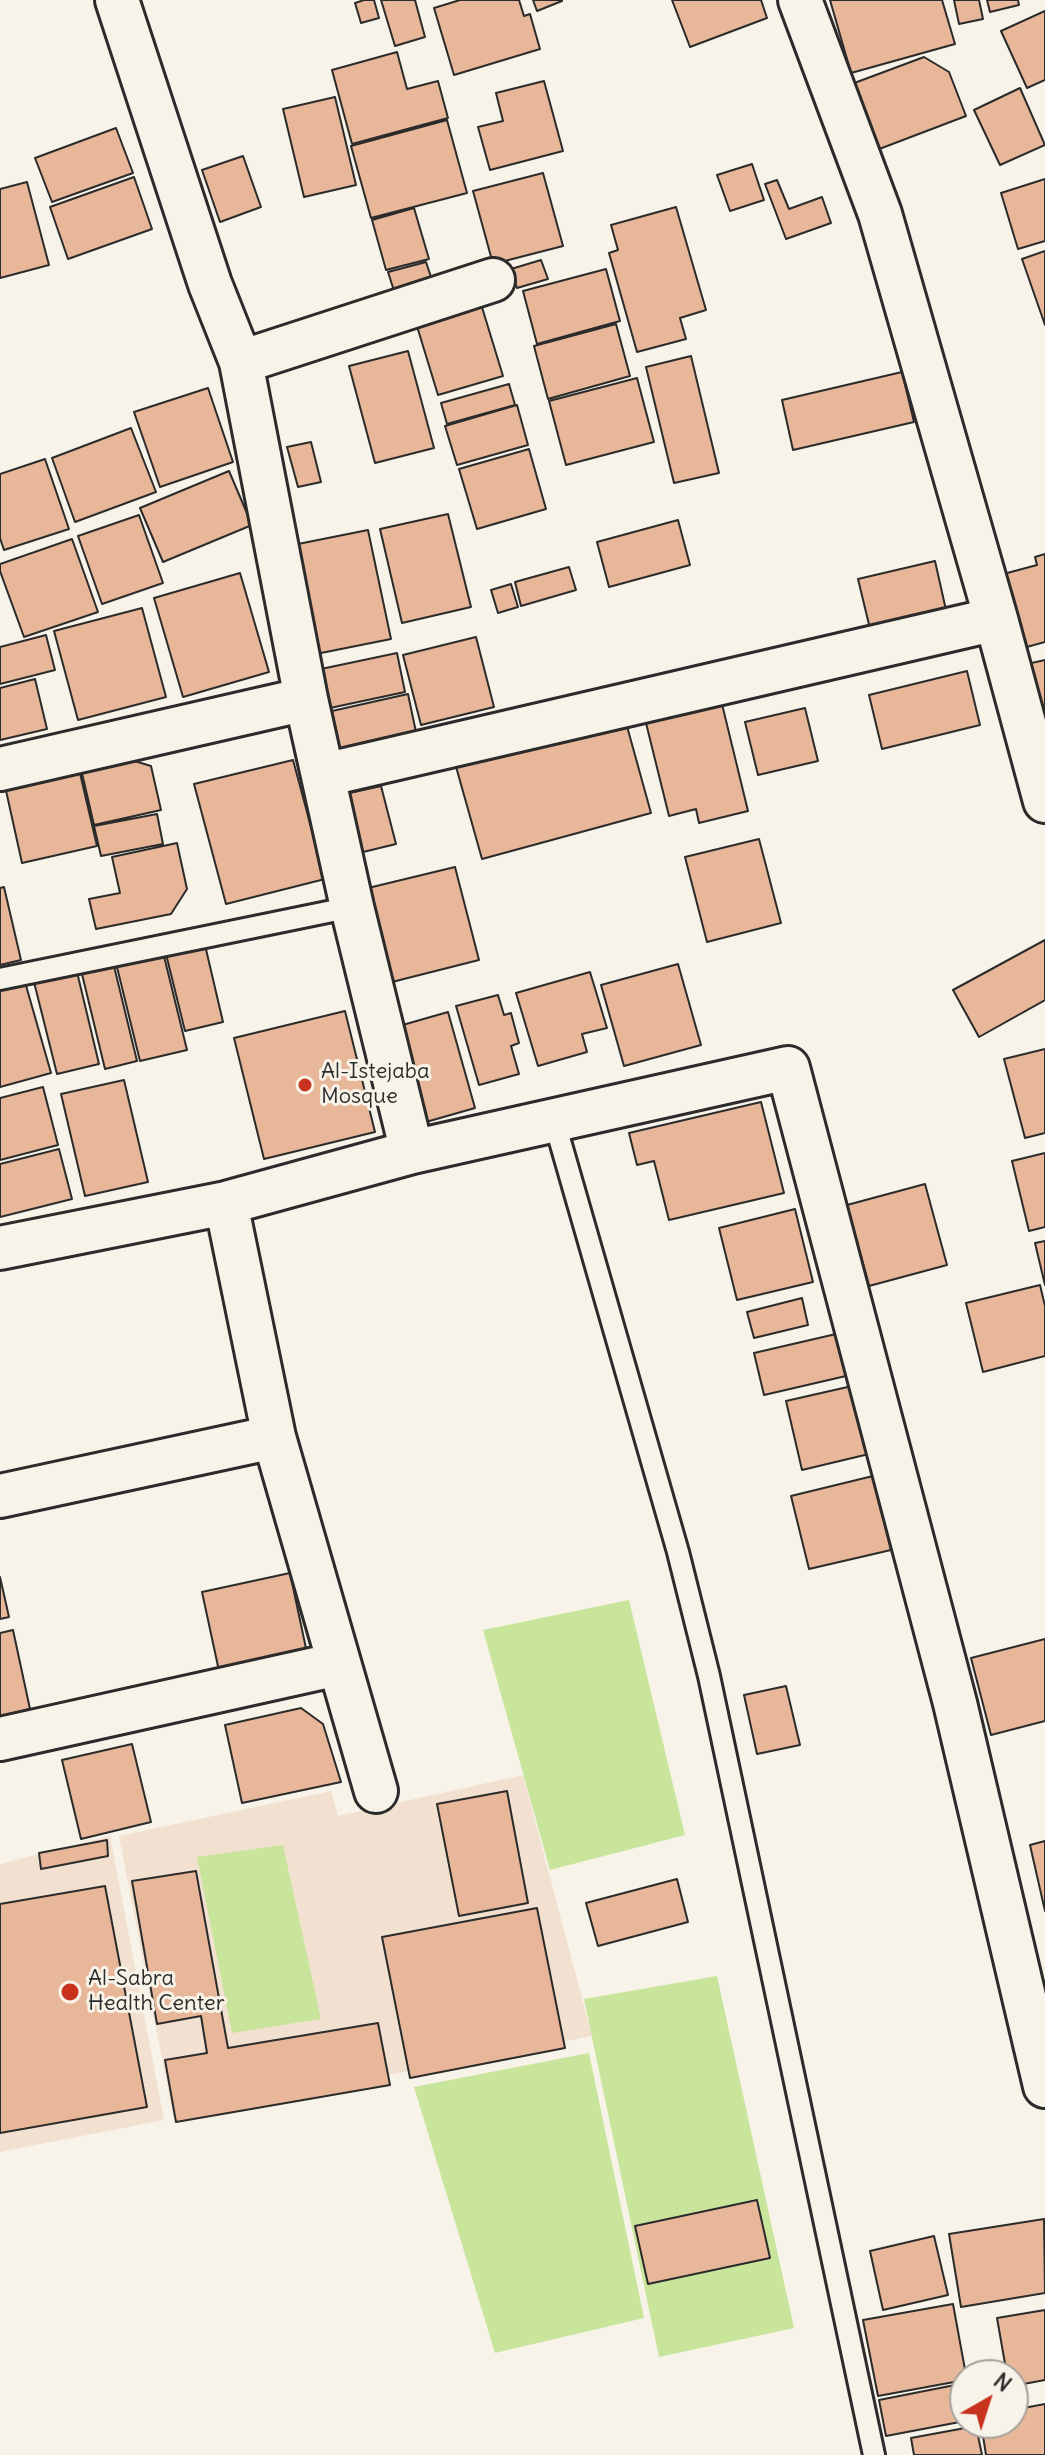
<!DOCTYPE html>
<html>
<head>
<meta charset="utf-8">
<style>
	body { margin:0 }
	#map { position:relative; width:1045px; height:2455px; overflow:hidden; background:#f7f3e8; font-family:Delius,sans-serif }
	canvas { display:block }
	.north { position:absolute; left:949px; top:2359px; width:80px; height:80px; box-sizing:border-box; background:#f7f3e8; border:2px solid #a5a39c; border-radius:50%; rotate:39deg; font-size:22px; font-weight:700; line-height:32px; text-align:center; color:#2b2b2b }
	.north::after { content:''; display:block; margin:auto; width:28px; height:36px; background:#c8321e; clip-path:polygon(50% 0,100% 100%,50% 72%,0 100%) }
</style>
</head>
<body>
<div id="map">
<canvas width="1045" height="2455"></canvas>
<div class="north">N</div>
</div>
<script>
const c = document.querySelector('canvas').getContext('2d');
c.lineJoin = 'round';
function paint(path, color) { c.fillStyle = color; c.fill(path, 'evenodd'); }
function stroke(path, color, width, dash) { c.strokeStyle = color; c.lineWidth = width; c.lineCap = dash ? 'butt' : 'round'; c.setLineDash(dash || []); c.stroke(path); }
function drawText(font, color, halo, rows, align = 'center') {
  c.font = font + ' Delius,sans-serif'; c.lineWidth = 6; c.setLineDash([]); c.textBaseline = 'middle'; c.strokeStyle = halo; c.fillStyle = color; for (const [text, x, y, turn = 0] of rows) {
    c.save(); c.translate(x, y); c.rotate((+turn || 0) * Math.PI / 180); c.textAlign = isNaN(turn) ? turn : align; if (halo) c.strokeText(text, 0, 0); c.fillText(text, 0, 0); c.restore();
  }
}
const built = new Path2D(`
	M523,1775l69,261 -419,80 -54,-280 212,-45 7,25z
	M110,1836l54,284 -164,32v-288z`);
const green = new Path2D(`
	M629,1600l56,235 -135,35 -67,-240z
	M283,1845l38,174 -89,14 -35,-176z
	M717,1976l77,352 -135,29 -75,-358z
	M589,2053l55,265 -149,35 -81,-266z`);
const building = new Path2D(`
	M364,0h10l5,18 -18,5 -6,-20z
	M381,0h34l10,37 -30,9z
	M460,0h59l5,16 6,-2 10,35 -86,26 -20,-67z
	M533,0h29v1l-25,10z
	M672,0h89l6,18 -77,29z
	M830,0h112l13,44 -104,29z
	M954,0h25l4,19 -24,5z
	M987,0h31l1,5 -29,7z
	M1045,11v69l-18,8 -26,-57z
	M397,52l10,37 31,-8 10,37 -96,26 -20,-74z
	M924,57l25,15 17,44 -92,35 -25,-66z
	M544,81l19,70 -73,19 -12,-43 25,-6 -7,-28z
	M1020,88l25,57 -45,20 -26,-55z
	M335,97l21,88 -52,12 -21,-88z
	M447,120l20,73 -96,25 -20,-72z
	M116,128l17,45 -81,29 -17,-44z
	M243,156l18,51 -41,15 -18,-52z
	M752,164l12,36 -34,11 -13,-36z
	M543,173l20,73 -70,18 -20,-73z
	M134,177l18,52 -84,30 -18,-52z
	M1045,179v62l-27,8 -17,-56z
	M777,180l12,29 33,-12 9,26 -45,16 -21,-55z
	M27,182l22,83 -49,13v-89z
	M676,207l30,103 -26,8 6,21 -49,13 -28,-99 9,-3 -7,-25z
	M414,208l15,51 -43,11 -14,-50z
	M1045,251v74l-23,-66z
	M541,260l7,19 -31,9 -6,-19z
	M426,262l7,21 -38,11 -7,-22z
	M606,269l14,52 -83,23 -14,-53z
	M481,304l22,72 -65,19 -22,-72z
	M616,324l14,52 -82,23 -14,-53z
	M408,351l26,97 -59,15 -26,-97z
	M691,356l28,117 -45,10 -28,-116z
	M902,372l12,50 -121,28 -11,-50z
	M637,378l17,64 -88,23 -17,-64z
	M509,384l6,21 -68,19 -6,-21z
	M208,388l25,74 -73,25 -26,-75z
	M517,405l11,40 -71,20 -12,-39z
	M131,428l25,64 -81,30 -23,-64z
	M311,442l10,40 -23,5 -11,-40z
	M529,449l17,60 -69,20 -18,-60z
	M45,459l24,70 -65,21 -4,-12v-64z
	M229,471l23,54 -89,37 -23,-54z
	M448,514l23,93 -69,16 -22,-94z
	M139,515l24,68 -61,21 -24,-68z
	M678,520l12,45 -81,22 -12,-45z
	M368,530l23,109 -80,16 -23,-109z
	M72,539l26,73 -74,25 -24,-66v-7z
	M1045,554v88l-29,8 -20,-74 41,-11 -2,-8z
	M935,561l13,58 -76,18 -14,-58z
	M569,567l7,23 -55,16 -6,-24z
	M240,573l29,99 -86,25 -29,-99z
	M511,584l7,23 -20,6 -7,-23z
	M142,608l24,89 -88,23 -24,-89z
	M46,635l9,35 -55,14v-37z
	M476,637l18,70 -73,18 -18,-70z
	M397,653l8,39 -75,16 -9,-39z
	M1045,660v83l-27,-77z
	M967,671l13,54 -98,24 -13,-54z
	M35,679l12,50 -47,11v-52z
	M408,694l9,43 -76,17 -9,-43z
	M721,700l27,111 -49,12 -3,-14 -27,7 -24,-97z
	M805,708l13,53 -60,14 -13,-53z
	M625,719l26,94 -169,46 -29,-103z
	M128,759l23,7 10,44 -67,15 -13,-56z
	M293,760l32,119 -99,25 -32,-120z
	M79,769l18,77 -75,17 -17,-77z
	M381,786l15,58 -37,9 -14,-59z
	M157,814l6,30 -62,12 -7,-30z
	M759,839l22,84 -74,19 -22,-85z
	M177,843l10,46 -16,25 -75,15 -7,-30 31,-6 -8,-36z
	M455,867l24,93 -91,23 -24,-94z
	M4,887l17,73 -21,5v-77z
	M1045,940v60l-66,37 -26,-47z
	M205,945l18,77 -38,9 -19,-77z
	M163,952l24,98 -47,11 -24,-98z
	M113,962l24,99 -32,8 -24,-99z
	M678,964l23,81 -77,21 -23,-81z
	M77,972l22,92 -42,10 -23,-92z
	M590,972l17,56 -25,6 5,18 -49,14 -22,-73z
	M25,982l26,91 -51,14v-98z
	M498,995l6,20 7,-2 8,30 -8,3 8,28 -40,11 -23,-79z
	M345,1011l30,121 -111,27 -30,-121z
	M448,1012l27,96 -49,14 -27,-96z
	M1045,1049v84l-20,5 -21,-79z
	M124,1080l24,102 -63,14 -24,-102z
	M43,1087l15,58 -58,15v-62z
	M761,1102l23,91 -115,27 -15,-59 -17,4 -8,-32z
	M59,1149l13,50 -72,18v-53z
	M1045,1153v74l-16,4 -17,-70z
	M925,1184l22,81 -78,21 -22,-81z
	M795,1209l18,73 -76,18 -18,-72z
	M1045,1241v44l-10,-42z
	M1040,1285l5,21v50l-62,16 -17,-69z
	M802,1298l6,27 -54,13 -7,-26z
	M836,1334l10,42 -82,19 -10,-42z
	M852,1386l17,68 -67,16 -16,-69z
	M873,1476l18,74 -82,19 -18,-73z
	M290,1573l17,80 -88,18 -17,-79z
	M0,1577l9,40 -9,2z
	M13,1630l17,79 -30,7v-83z
	M1045,1639v82l-54,14 -20,-77z
	M786,1686l14,59 -43,9 -13,-59z
	M301,1708l22,16 18,58 -99,21 -17,-78z
	M132,1744l19,78 -70,17 -19,-79z
	M507,1791l21,112 -69,13 -22,-112z
	M107,1840l1,16 -67,13 -2,-16z
	M1045,1841v70l-15,-66z
	M196,1871l32,177 150,-25 12,62 -214,37 -11,-62 42,-7 -6,-37 -44,8 -25,-143z
	M677,1879l11,43 -90,24 -12,-43z
	M105,1886l42,221 -147,26v-229z
	M537,1908l28,140 -155,30 -28,-141z
	M757,2200l13,58 -122,26 -13,-58z
	M1044,2219l1,74 -84,14 -12,-73z
	M934,2236l14,59 -65,15 -13,-59z
	M953,2304l13,71 -1,5 -87,16 -15,-76z
	M1045,2310v70l-32,6v-11h-6l-10,-57z
	M965,2383v38l-79,15 -7,-36z
	M1045,2404v51h-59l-5,-32h32v-13z
	M976,2426l6,29h-68l-3,-17z`);
const lane = new Path2D(`
	M0,979l352,-72
	M554,1120l124,432 31,124 165,779`);
const street = new Path2D(`
	M117,0l93,284 31,78 65,337 46,208 60,245
	M241,362l252,-82
	M996,619l49,182
	M0,769l306,-70
	M324,775l672,-156 -116,-405 -80,-214
	M226,1203l48,234 102,354
	M0,1248l226,-45 186,-51 376,-84 167,635 90,383
	M0,1496l274,-59
	M0,1739l338,-75`);
const markers = [
	[305,1085,8,"#c8321e"],
	[70,1992,10,"#c8321e"]
];
const poiNames = [
	["Al-Istejaba",321,1072],
	["Mosque",321,1097],
	["Al-Sabra",88,1979],
	["Health Center",88,2004]
];
paint(built, '#f2e1d0');
paint(green, '#c9e59c');
paint(building, '#e8b799');
stroke(building, '#2b2b2b', 2);
stroke(lane, '#2b2b2b', 26);
stroke(street, '#2b2b2b', 48);
stroke(lane, '#f7f3e8', 20);
stroke(street, '#f7f3e8', 42);
for (const [x, y, r, color] of markers) { const dot = new Path2D(); dot.arc(x, y, r, 0, 2 * Math.PI); c.fillStyle = color; c.fill(dot); stroke(dot, '#f7f3e8', 3); }
drawText('22px', '#2b2b2b', '#f7f3e8', poiNames, 'left');
</script>
</body>
</html>
